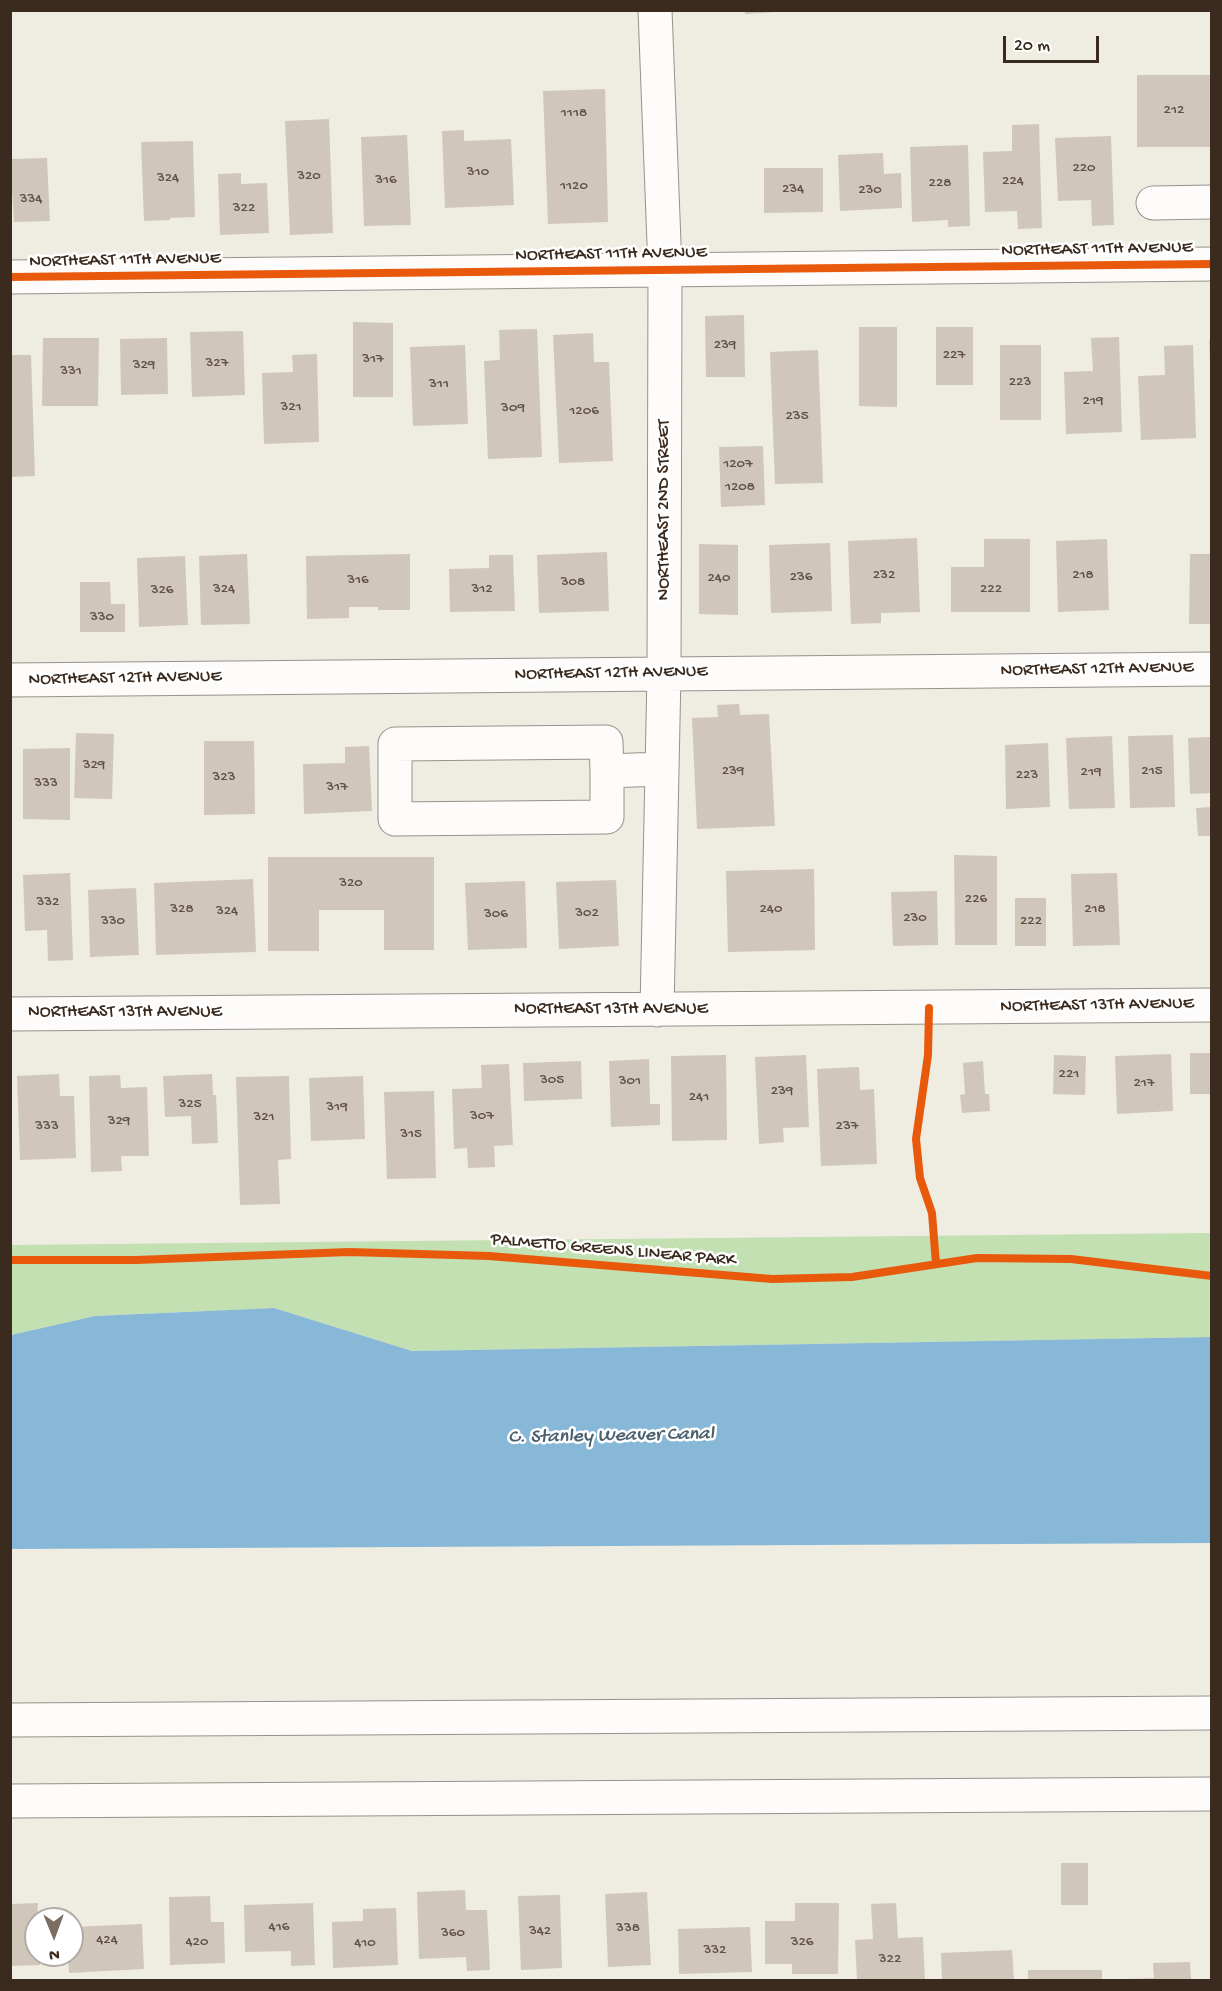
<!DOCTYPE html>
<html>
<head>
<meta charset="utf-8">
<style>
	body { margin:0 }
	#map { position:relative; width:1222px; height:1991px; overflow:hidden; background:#efece2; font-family:"Gochi Hand",sans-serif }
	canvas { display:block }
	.frame { position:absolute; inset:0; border:12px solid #3b2a1e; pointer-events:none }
	.north { position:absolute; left:24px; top:1907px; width:60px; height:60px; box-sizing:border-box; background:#fff; border:2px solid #b1aaa5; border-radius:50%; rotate:179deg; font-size:16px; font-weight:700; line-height:24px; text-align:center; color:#3b2a1e }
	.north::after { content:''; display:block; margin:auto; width:21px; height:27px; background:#7a6e63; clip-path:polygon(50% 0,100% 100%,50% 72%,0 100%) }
	.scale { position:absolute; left:1003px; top:36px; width:96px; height:27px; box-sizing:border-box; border:3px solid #3b2a1e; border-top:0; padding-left:8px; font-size:18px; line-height:21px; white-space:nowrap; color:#3b2a1e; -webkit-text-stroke:4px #fff; paint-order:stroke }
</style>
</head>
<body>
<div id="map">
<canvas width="1222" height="1991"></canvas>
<div class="frame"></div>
<div class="north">N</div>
<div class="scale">20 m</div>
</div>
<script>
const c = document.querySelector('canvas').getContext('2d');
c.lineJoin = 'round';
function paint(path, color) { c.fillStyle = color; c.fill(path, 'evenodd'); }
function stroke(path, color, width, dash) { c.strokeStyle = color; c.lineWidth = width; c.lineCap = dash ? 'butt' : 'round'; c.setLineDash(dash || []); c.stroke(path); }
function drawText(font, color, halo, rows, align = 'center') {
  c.font = font + ' "Gochi Hand",sans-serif'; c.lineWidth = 5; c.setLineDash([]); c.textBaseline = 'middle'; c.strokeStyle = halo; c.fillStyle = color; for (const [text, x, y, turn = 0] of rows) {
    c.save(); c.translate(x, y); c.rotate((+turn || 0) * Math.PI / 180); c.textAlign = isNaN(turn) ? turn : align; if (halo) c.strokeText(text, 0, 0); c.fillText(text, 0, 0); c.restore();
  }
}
const green = new Path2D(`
	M1211,1233v104l-799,14 -138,-43 -179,8 -84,19 -1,-90z`);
const water = new Path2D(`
	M274,1308l138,43 799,-14v206l-1200,6v-214l84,-19z`);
const building = new Path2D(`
	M745,10h31v2l-31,2z
	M1137,75h75v72h-75z
	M605,89l3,133 -60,2 -5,-133z
	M329,119l4,114 -43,2 -5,-114z
	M1039,124l3,104 -24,1 -1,-18 -32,1 -2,-60 29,-1v-26z
	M464,130v11l47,-2 3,66 -69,3 -3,-77z
	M407,135l4,90 -47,1 -3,-89z
	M1111,136l3,89 -22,1 -1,-26 -33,1 -3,-63z
	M193,141l2,76 -25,1v2l-26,1 -3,-79z
	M968,145l2,81 -22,1v-7l-36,2 -2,-75z
	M883,153l1,21 17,-1 1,35 -62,3 -2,-56z
	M47,158l3,63 -36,1 -4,-63z
	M764,168h59v44l-59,1z
	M241,173v11l26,-1 2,50 -49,2 -2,-61z
	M744,315l1,62h-39l-1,-61z
	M353,322l40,1v74h-40z
	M859,327h38v80l-38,-1z
	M936,327h37v58h-37z
	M537,329l5,128 -54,2 -4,-98 16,-1 -1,-30z
	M243,331l2,64 -53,2 -2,-65z
	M593,333l1,29h15l4,99 -54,2 -6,-128z
	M1119,337l3,95 -56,2 -2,-62 29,-1 -2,-33z
	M43,338h56l-1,68h-56z
	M167,338l1,56 -47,1 -1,-56z
	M1209,340h3v23h-2z
	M465,345l3,79 -55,2 -3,-79z
	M1000,345h41v75h-41z
	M1193,345l3,93 -55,2 -3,-64 27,-1 -1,-29z
	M818,350l5,133 -48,1 -5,-132z
	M317,354l2,88 -55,2 -2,-71 31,-1 -1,-17z
	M10,355h21l4,121 -25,1z
	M763,446l2,59 -44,2 -2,-60z
	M917,538l3,74 -39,1v10l-30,1 -3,-83z
	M984,539h46v73h-79v-45h33z
	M1107,539l2,71 -51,2 -2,-71z
	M830,543l2,68 -61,2 -2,-68z
	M699,544l39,1v70l-39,-1z
	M607,552l2,59 -70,2 -2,-58z
	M247,554l3,70 -49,1 -2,-69z
	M410,554v56h-32v-3h-29v11l-42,1 -1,-63z
	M1190,554h22v70h-23z
	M489,555h24l2,56 -65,1 -1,-43 40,-1z
	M185,556l3,69 -49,2 -2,-69z
	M80,582h30l1,22h14v28h-45z
	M739,704l1,11 29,-1 6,112 -78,3 -5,-111 26,-1 -1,-12z
	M76,733l38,1 -2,65 -38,-1z
	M1173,735l2,72 -45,1 -2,-72z
	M1112,736l3,72 -46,1 -3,-71z
	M1212,737v56l-22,1 -2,-56z
	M204,741h50l1,73 -51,1z
	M1048,743l2,64 -44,2 -1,-64z
	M369,746l3,65 -68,3 -1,-50 42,-1v-16z
	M70,748v72l-47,-1v-70z
	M1212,807v29h-14l-2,-28z
	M954,855l43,1v89h-42z
	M268,857h166v93h-50v-40h-65v41h-51z
	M814,869l1,81 -87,2 -2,-81z
	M70,873l3,87 -25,1 -1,-31 -22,1 -2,-56z
	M1117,873l3,72 -47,1 -2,-72z
	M253,879l3,73 -100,3 -2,-72z
	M616,880l3,66 -60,3 -3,-67z
	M525,881l2,67 -59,2 -3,-67z
	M136,888l3,67 -49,2 -2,-67z
	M937,891l1,54 -45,1 -2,-54z
	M1015,898h31v48h-31z
	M1190,1053h22v41h-22z
	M1171,1054l2,57 -56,3 -2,-58z
	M726,1055l1,85 -55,1 -1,-85z
	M806,1055l3,72 -26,1 1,14 -25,2 -4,-87z
	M1054,1055l32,1 -1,39 -32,-1z
	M649,1059l1,45h10v21l-49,2 -2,-66z
	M581,1061l1,38 -58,2 -1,-38z
	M983,1061l2,33h4l1,17 -28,2 -2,-18 5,-1 -2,-31z
	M509,1064l4,81 -19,1 1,21 -27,1 -1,-20 -13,1 -2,-60 30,-1 -1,-23z
	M859,1067l1,23 14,-1 3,75 -56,2 -4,-97z
	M59,1074l1,22h14l2,62 -56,2 -3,-84z
	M212,1074l1,21h3l2,48 -26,1 -1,-28 -26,1 -2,-41z
	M120,1075l1,13 26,-1 2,69h-28l1,15 -31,1 -2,-96z
	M289,1076l2,83 -13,1 2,44 -40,1 -4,-128z
	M363,1076l2,63 -54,2 -2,-63z
	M434,1091l2,87 -49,1 -3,-87z
	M1061,1863h27v42h-27z
	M465,1890l1,20h21l3,60 -23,1 -1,-14 -47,2 -2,-67z
	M647,1892l4,73 -43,2 -3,-73z
	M560,1895l2,73 -41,2 -3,-74z
	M210,1896l1,26h13l1,41 -55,2 -1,-68z
	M38,1903l-2,52h3l1,10 -30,1v-62z
	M313,1903l2,62 -24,1v-15l-46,1 -1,-47z
	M795,1903h44l-1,71h-46v-10h-27v-43h30z
	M896,1903l2,35 25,-1 2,43h-68l-2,-40 18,-1 -2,-35z
	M396,1908l2,57 -65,3 -1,-46 31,-1v-12z
	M142,1924l2,45 -75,4 -1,-18h4v-28z
	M750,1927l2,45 -73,2 -1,-45z
	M1012,1950l2,30h-72l-1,-27z
	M1190,1962l1,18h-64v-1l27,-1 -1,-15z
	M1028,1970h74v10h-74z`);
const minor = new Path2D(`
	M655,10l10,259 -1,405 -7,336
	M1153,203l59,-1
	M10,277l1202,-13
	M10,680l1202,-11
	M607,771l-1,-29 -211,2v75l212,-2v-46l55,-2
	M10,1014l1202,-9
	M10,1720l1202,-7
	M10,1801l1202,-7`);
const cycleway = new Path2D(`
	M10,277l1202,-13
	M929,1008l-1,47 -12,84 4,39 12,35 4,51
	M10,1260h126l213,-8 140,4 283,23 80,-2 125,-19 94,1 141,17`);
const numberNames = [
	["212",1174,111],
	["1118",574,114],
	["220",1084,169],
	["310",478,173],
	["320",309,177],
	["324",168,179],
	["316",386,181],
	["224",1013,182],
	["228",940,184],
	["1120",574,187],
	["234",793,190],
	["230",870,191],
	["334",31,200],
	["322",244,209],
	["239",725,346],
	["227",954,356],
	["317",373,360],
	["327",217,364],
	["329",144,366],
	["331",71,372],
	["223",1020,383],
	["311",439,385],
	["219",1093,402],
	["321",291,408],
	["309",513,409],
	["1206",584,412],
	["235",797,417],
	["1207",738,465],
	["1208",740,488],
	["232",884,576],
	["218",1083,576],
	["236",801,578],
	["240",719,579],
	["316",358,581],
	["308",573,583],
	["324",224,590],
	["312",482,590],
	["222",991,590],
	["326",162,591],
	["330",102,618],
	["329",94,766],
	["239",733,772],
	["215",1152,772],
	["219",1091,773],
	["223",1027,776],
	["323",224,778],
	["333",46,784],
	["317",337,788],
	["320",351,884],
	["226",976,900],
	["332",48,903],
	["328",182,910],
	["240",771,910],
	["218",1095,910],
	["324",227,912],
	["302",587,914],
	["306",496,915],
	["230",915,919],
	["330",113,922],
	["222",1031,922],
	["221",1069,1075],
	["305",552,1081],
	["301",630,1082],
	["217",1144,1084],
	["239",782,1092],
	["241",699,1098],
	["325",190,1105],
	["319",337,1108],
	["307",482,1117],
	["321",264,1118],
	["329",119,1122],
	["333",47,1127],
	["237",847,1127],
	["315",411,1135],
	["416",279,1928],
	["338",628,1929],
	["342",540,1932],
	["360",453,1934],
	["424",107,1941],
	["420",197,1943],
	["326",802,1943],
	["410",365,1944],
	["332",715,1951],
	["322",890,1960]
];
const streetNames = [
	["NORTHEAST 11TH AVENUE",1097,250,-1],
	["NORTHEAST 11TH AVENUE",611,255,-1],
	["NORTHEAST 11TH AVENUE",125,261,-1],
	["NORTHEAST 2ND STREET",665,510,-90],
	["NORTHEAST 12TH AVENUE",1097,670,-1],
	["NORTHEAST 12TH AVENUE",611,674,-1],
	["NORTHEAST 12TH AVENUE",125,679,-1],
	["NORTHEAST 13TH AVENUE",1097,1006,-1],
	["NORTHEAST 13TH AVENUE",611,1010],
	["NORTHEAST 13TH AVENUE",125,1013],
	["PALMETTO GREENS LINEAR PARK",613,1251,5]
];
const waterNames = [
	["C. Stanley Weaver Canal",611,1437,-1]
];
paint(green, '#c2e0b1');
paint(water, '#88b8d7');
paint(building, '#d0c7ba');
stroke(minor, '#96928b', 35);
stroke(minor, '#fdfcfb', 33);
stroke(cycleway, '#e8590c', 8);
drawText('15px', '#605145', null, numberNames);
drawText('18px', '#3b2a1e', '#fff', streetNames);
drawText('italic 20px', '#4a606f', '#fff', waterNames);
</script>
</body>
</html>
